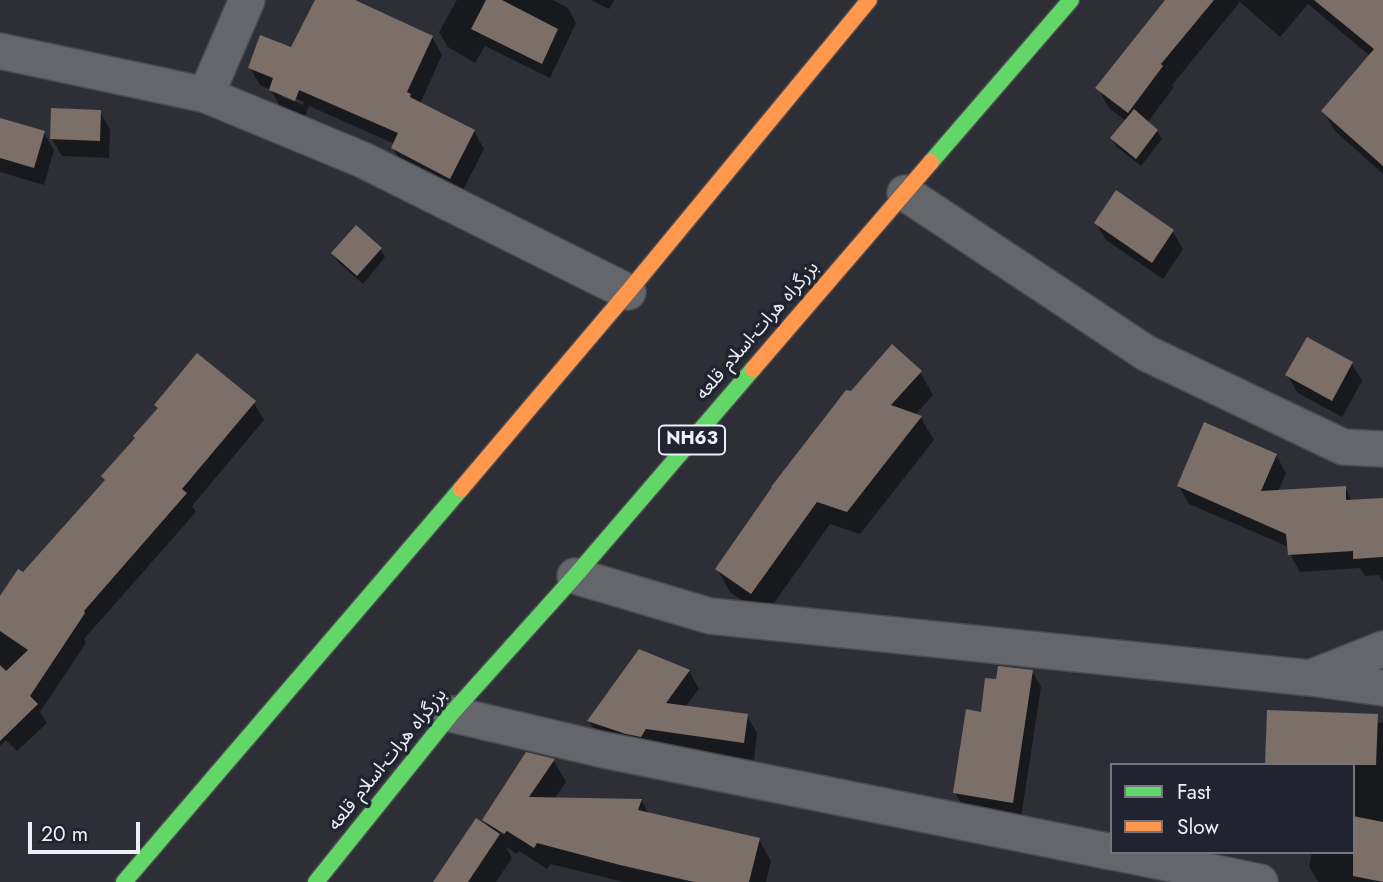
<!DOCTYPE html>
<html>
<head>
<meta charset="utf-8">
<style>
	body { margin:0 }
	#map { position:relative; width:1383px; height:882px; overflow:hidden; background:#2e2f36; font-family:Jost,sans-serif }
	canvas { display:block }
	.legend { position:absolute; left:1110px; top:763px; width:245px; height:91px; box-sizing:border-box; background:#212330; border:2px solid #737580; margin:0; padding:9px 12px; list-style:none; font-size:21px; color:#eef0f9 }
	.legend li { display:flex; align-items:center; gap:14px; height:35px }
	.legend b { width:35px; border:2px solid #737580 }
	.scale { position:absolute; left:28px; top:822px; width:112px; height:32px; box-sizing:border-box; border:4px solid #eef0f9; border-top:0; padding-left:9px; font-size:21px; line-height:24px; white-space:nowrap; color:#eef0f9; -webkit-text-stroke:5px #212330; paint-order:stroke }
</style>
</head>
<body>
<div id="map">
<canvas width="1383" height="882"></canvas>
<ul class="legend">
<li><b style="height:9px;background:#63d668"></b>Fast</li>
<li><b style="height:9px;background:#ff974d"></b>Slow</li>
</ul>
<div class="scale">20 m</div>
</div>
<script>
const c = document.querySelector('canvas').getContext('2d');
c.lineJoin = 'round';
function paint(path, color) { c.fillStyle = color; c.fill(path, 'evenodd'); }
function stroke(path, color, width, dash) { c.strokeStyle = color; c.lineWidth = width; c.lineCap = dash ? 'butt' : 'round'; c.setLineDash(dash || []); c.stroke(path); }
function drawText(font, color, halo, rows, align = 'center') {
  c.font = font + ' Jost,"Noto Sans Arabic",sans-serif'; c.lineWidth = 7; c.setLineDash([]); c.textBaseline = 'middle'; c.strokeStyle = halo; c.fillStyle = color; for (const [text, x, y, turn = 0] of rows) {
    c.save(); c.translate(x, y); c.rotate((+turn || 0) * Math.PI / 180); c.textAlign = isNaN(turn) ? turn : align; if (halo) c.strokeText(text, 0, 0); c.fillText(text, 0, 0); c.restore();
  }
}
const shadow = new Path2D(`
	M317,0h36l79,37 10,18 -22,49 54,27 10,18 -24,47 -57,-30 -10,-18 2,-4 -86,-38 -4,11 -24,-9 -10,-18 -11,-5 -10,-17 42,-18zM282,93l22,9 -1,3 -21,-8z
	M457,0h96l15,8 8,15 -26,55 -65,-32 -10,17 -27,-16 -9,-15z
	M591,0h23l-5,9z
	M1167,0h216v174l-48,-43 -12,-20 47,-55 -62,-52 -28,33 -40,-35 -68,83 2,2 -27,36 10,8 5,8 -21,27 -24,-19 -5,-8 14,-18 -17,-13 -11,-20z
	M100,112l10,17 -1,29 -47,-2 -10,-17z
	M0,120l44,13 10,17 -10,35 -44,-13z
	M1096,223l77,9 10,17 -20,30 -57,-39z
	M380,249l5,8 -22,27 -25,-22 -5,-8z
	M1352,364l10,17 -20,36 -44,-24 -11,-18z
	M920,372l13,23 -18,20 6,3 13,22 -74,94 -30,-10 -65,92 -35,-24 -13,-23z
	M254,403l10,17 -72,86 4,6 -112,127 2,4 -46,69 7,11 -30,28 -11,-11 -6,6v-147l106,-117 -3,-6z
	M1276,455l10,18 -8,18 67,-4 7,14 31,-2v83l-4,-7 -14,1 -5,-8 -60,4 -10,-18 -1,-7 -100,-43 -10,-18z
	M689,671l10,18 -14,18 62,9 10,17 -3,27 -155,-22 -10,-17z
	M1032,671l9,16 -20,131 -57,-10 -9,-15 27,-79 15,-33z
	M1309,713l74,10v159h-65l-9,-16 3,-14h41v-87z
	M554,761l12,21 -12,17 87,1 8,14 110,26 12,21 -5,21h-142l-74,-18 -3,5 -28,-18 -2,3 -11,-7 6,11 -16,24h-61l55,-53 -6,-9z`);
const building = new Path2D(`
	M315,0h40l78,36 -26,56 4,2 -1,3 65,33 -25,49 -59,-31 7,-15 -99,-43 -4,11 -26,-11 4,-12 -25,-10 12,-33 31,12z
	M486,0h16l56,29 -16,35 -71,-35z
	M1165,0h49l-53,64 2,2 -35,47 -33,-25z
	M1314,0h69v166l-62,-55 53,-62z
	M51,108l50,2 -1,31 -50,-2z
	M1134,109l24,21 -22,29 -26,-21z
	M0,118l45,13 -11,37 -34,-10z
	M1116,190l58,40 -22,33 -58,-40z
	M356,225l26,23 -25,28 -26,-23z
	M1307,337l46,25 -21,39 -47,-26z
	M892,344l30,27 -31,34 31,11 -75,96 -30,-10 -66,92 -36,-25 57,-82h-1l75,-97 5,1z
	M197,353l59,48 -74,88 5,4 -103,118 1,2 -55,83 8,8 -38,37v-76l6,6 22,-21 -28,-19v-35l18,-27 5,3 82,-92 -4,-4 34,-38 -2,-2 25,-28 -4,-3z
	M1204,422l73,32 -16,37 85,-5v14l37,-2v59l-30,2v-8l-65,4 -2,-21 -109,-48z
	M639,649l51,21 -24,33 82,11 -4,29 -98,-14 -5,8 -15,-3 -39,-13z
	M998,666l35,4 -20,133 -60,-10 13,-84 15,3 4,-34 11,1z
	M1267,710l111,4 -2,51h-111z
	M526,752l29,7 -26,38 113,2 -4,11 122,28 -11,44h-55l-74,-17 -83,-22 -3,5 -27,-17 -3,3 -22,-14z
	M1353,816l30,6v60l-30,-6z
	M476,818l24,16 -32,48h-35z`);
const street = new Path2D(`
	M0,51l206,44 157,65 265,132
	M206,95l41,-95
	M905,193l241,160 197,94 40,2
	M575,576l135,40 600,62 73,10
	M1310,678l73,-29
	M451,714l153,36 508,102
	M1113,852l147,30`);
const fast = new Path2D(`
	M931,162l140,-162
	M124,882l337,-393
	M316,882l135,-168 124,-138 178,-207`);
const slow = new Path2D(`
	M753,369l178,-207
	M461,489l167,-197 241,-292`);
const shields = [
	[692,440,66]
];
const shieldNames = [
	["NH63",692,440]
];
const streetNames = [
	["بزرگراه هرات-اسلام قلعه",758,331,-49],
	["بزرگراه هرات-اسلام قلعه",388,760,-51]
];
paint(shadow, '#0007');
paint(building, '#7c6f68');
stroke(street, '#4b4b52', 38);
stroke(fast, '#4b4b52', 19);
stroke(slow, '#4b4b52', 19);
stroke(street, '#65666c', 35);
stroke(fast, '#63d668', 16);
stroke(slow, '#ff974d', 16);
for (const [x, y, w] of shields) { const box = new Path2D(); box.roundRect(x - w / 2, y - 14.5, w, 29, 5); c.fillStyle = '#212330'; c.fill(box); stroke(box, '#eef0f9', 2); }
drawText('bold 18px', '#eef0f9', null, shieldNames);
drawText('19px', '#eef0f9', '#212330', streetNames);
</script>
</body>
</html>
